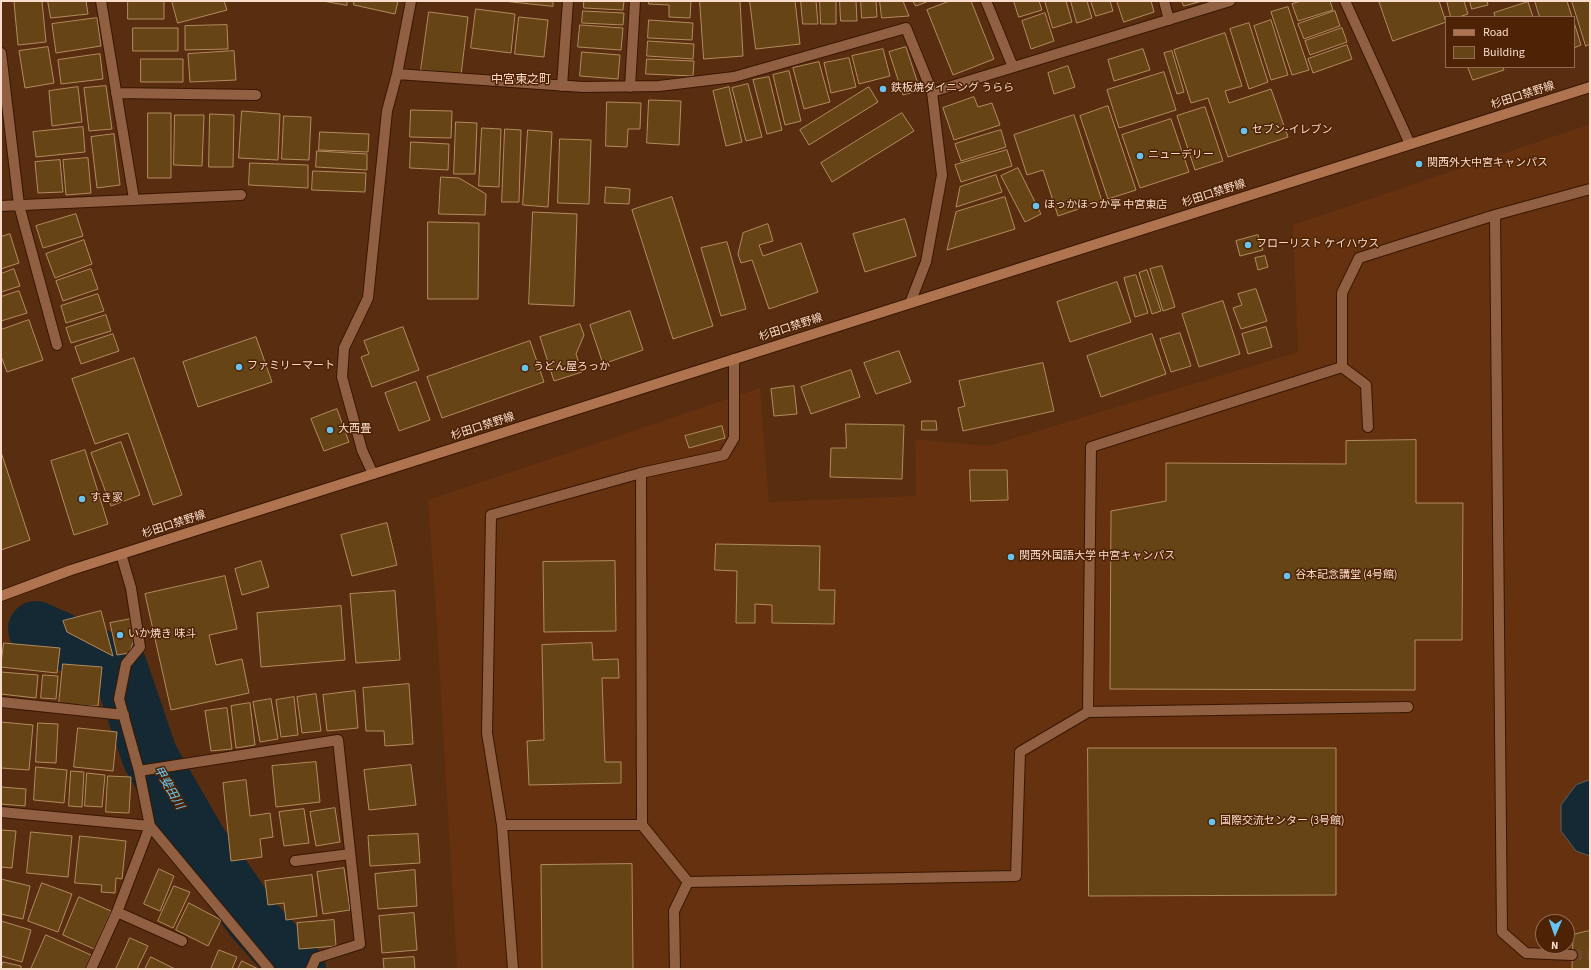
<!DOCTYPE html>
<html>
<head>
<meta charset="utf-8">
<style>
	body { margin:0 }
	#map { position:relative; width:1591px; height:970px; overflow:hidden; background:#592d10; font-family:"Source Sans 3",sans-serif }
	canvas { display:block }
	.frame { position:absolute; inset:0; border:2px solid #f9dccc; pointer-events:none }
	.legend { position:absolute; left:1445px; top:16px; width:130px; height:52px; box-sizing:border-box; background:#4e2204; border:1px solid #926c54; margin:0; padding:5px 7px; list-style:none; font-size:12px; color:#f9dccc }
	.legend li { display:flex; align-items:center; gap:8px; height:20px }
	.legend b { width:20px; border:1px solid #926c54 }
	.north { position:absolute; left:1535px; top:914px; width:40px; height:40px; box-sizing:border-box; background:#4e2204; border:1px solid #926c54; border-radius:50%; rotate:182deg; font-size:11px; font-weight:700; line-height:16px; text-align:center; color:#f9dccc }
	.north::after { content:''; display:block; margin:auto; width:14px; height:18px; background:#67c4f0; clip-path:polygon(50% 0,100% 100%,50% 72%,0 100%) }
</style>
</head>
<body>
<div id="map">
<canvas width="1591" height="970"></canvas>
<div class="frame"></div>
<ul class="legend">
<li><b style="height:5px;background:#af734f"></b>Road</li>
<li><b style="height:11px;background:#664416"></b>Building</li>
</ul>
<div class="north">N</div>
</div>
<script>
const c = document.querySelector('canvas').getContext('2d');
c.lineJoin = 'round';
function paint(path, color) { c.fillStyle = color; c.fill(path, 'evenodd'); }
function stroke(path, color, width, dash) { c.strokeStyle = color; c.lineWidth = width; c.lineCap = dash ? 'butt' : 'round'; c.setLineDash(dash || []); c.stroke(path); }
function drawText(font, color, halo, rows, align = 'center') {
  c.font = font + ' "Source Sans 3","Noto Sans JP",sans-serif'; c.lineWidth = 3; c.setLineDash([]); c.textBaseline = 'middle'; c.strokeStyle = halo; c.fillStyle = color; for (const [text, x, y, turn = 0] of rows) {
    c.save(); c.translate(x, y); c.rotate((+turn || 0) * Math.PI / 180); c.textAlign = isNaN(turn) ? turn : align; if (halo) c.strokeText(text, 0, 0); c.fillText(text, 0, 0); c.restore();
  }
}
const built = new Path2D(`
	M1590,124v845h-1133l-21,-357 -8,-112 332,-112 9,114 147,-6 -1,-57 73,7 310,-94 -5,-127zM1543,922h24v24h-24z`);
const water = new Path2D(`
	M1590,780v76l-14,-5 -15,-20v-26l15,-20z`);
const river = new Path2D(`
	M36,629l83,37 31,91 49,85 53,76 46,51`);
const building = new Path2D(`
	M42,1l4,41 -28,3 -4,-43z
	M48,1h38l2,13 -37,4z
	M128,1h36v18h-36z
	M172,1h52l3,9 -49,13z
	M323,1h24v4z
	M354,1h44l-3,13 -41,-9z
	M503,1h50v5z
	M584,1h40l-1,9 -39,-2z
	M649,1h42l-1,17 -21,-1v-12l-20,-1z
	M700,1h40l3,55 -39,3z
	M750,1h45l5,43 -44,5z
	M801,1h15l2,23h-15z
	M820,1h16v23h-15z
	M840,1h16l1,20h-16z
	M861,1h15l1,16 -15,1z
	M880,1h23l6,15 -27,2z
	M913,1h16l-13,5z
	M950,1h21l23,58 -41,16 -26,-65z
	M1014,1h25l3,9 -23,7z
	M1045,1h21l6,21 -19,6z
	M1071,1h16l5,17 -15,5z
	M1091,1h19l3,10 -17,5z
	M1117,1h34l3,11 -30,10z
	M1182,1h20l-18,5z
	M1302,1h28l3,9 -35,11 -6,-17z
	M1379,1h60l7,21 -53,19z
	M1447,1h17l4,13 -9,3h-8z
	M1470,1h17l1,4 -16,4z
	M1535,1h32l5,16h-32z
	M1572,1h18v43l-4,2z
	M1528,2l5,15h-38l-1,-4z
	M1288,7l21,63 -17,5 -21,-63z
	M476,9l39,5 -4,39 -40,-5z
	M583,11l41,2 -1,12 -41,-2z
	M1335,11l5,15 -36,13 -6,-15z
	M429,12l39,5 -7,58 -40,-5z
	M1045,13l9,28 -23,8 -9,-28z
	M519,17l29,3 -4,37 -29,-3z
	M97,18l4,28 -45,7 -4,-29z
	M649,20l44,3 -1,17 -44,-2z
	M1271,20l17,55 -17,5 -17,-54z
	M1574,22l7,23 -7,3z
	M1249,23l19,59 -19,7 -19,-60z
	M227,25l1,24 -43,1v-24z
	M580,25l43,3 -2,22 -43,-3z
	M133,28h45v23h-45z
	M1342,28l5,14 -37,13 -5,-14z
	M1225,33l17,53 -17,5 4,12 42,-14 17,48 -60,20 -20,-59 -17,5 -17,-53z
	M648,41l46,3 -1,15 -46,-3z
	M1347,45l5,14 -39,14 -5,-14z
	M48,47l6,36 -29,5 -6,-37z
	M906,47l14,43 -17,5 -14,-43z
	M883,49l7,27 -31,8 -7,-28z
	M1143,49l7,21 -36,11 -6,-21z
	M234,51l2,29 -46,2 -2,-28z
	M1172,51l12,41 -7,2 -13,-41z
	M582,52l38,3 -2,24 -38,-3z
	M100,54l3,25 -42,5 -3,-24z
	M849,58l7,29 -25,6 -7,-30z
	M141,59h42v23h-42z
	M647,59l47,2 -1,15 -47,-2z
	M819,62l11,40 -26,7 -11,-41z
	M1068,66l7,21 -21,7 -6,-21z
	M1468,67h35l1,3 -31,10z
	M789,71l12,50 -16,4 -12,-50z
	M1164,72l12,38 -57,18 -12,-38z
	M769,77l13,53 -15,4 -14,-54z
	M748,84l14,53 -16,4 -14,-53z
	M106,86l6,43 -23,2 -5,-43z
	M78,87l4,35 -30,4 -3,-35z
	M729,87l13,55 -16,4 -13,-55z
	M869,87l9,15 -69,43 -9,-15z
	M974,97l4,10 14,-4 8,22 -46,15 -11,-32z
	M649,100l32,1 -2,44 -32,-2z
	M607,102l34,1 -1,26h-12l-1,18 -21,-1z
	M1108,106l28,84 -28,9 -28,-83z
	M1205,107l18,54 -28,9 -18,-54z
	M411,110l41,1 -1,27 -41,-1z
	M242,111l38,3 -2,46 -39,-2z
	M148,113h23v65h-23z
	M902,113l12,18 -82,51 -11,-19z
	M210,114l24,1 -1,52h-24z
	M175,115h29l-2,51 -28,-1z
	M1074,115l28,86 -44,15 -15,-46 -16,5 -13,-40z
	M284,116l27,1 -2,43 -27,-1z
	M1171,119l18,53 -49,16 -18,-53z
	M456,122l21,1 -2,51h-21z
	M83,127l2,25 -49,5 -3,-25z
	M482,128l19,1 -2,58 -20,-1z
	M505,129l16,1 -2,72h-17z
	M528,130l24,2 -4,75 -25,-2z
	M1001,130l5,17 -45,14 -6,-17z
	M320,132l49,2 -1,18 -49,-2z
	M114,134l6,51 -23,3 -6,-51z
	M560,139l31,1 -2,64 -31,-1z
	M411,142l38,2 -1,26 -38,-2z
	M1007,150l5,16 -51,16 -6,-17z
	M317,151l50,3v16l-51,-3z
	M88,158l3,35 -25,2 -3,-35z
	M60,160l3,32 -25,1 -3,-31z
	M250,163l58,2v23l-59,-3z
	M1018,168l23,46 -16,8 -24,-46z
	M313,171l53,2 -1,19 -53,-2z
	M996,175l6,17 -46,15 4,-20z
	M441,177l18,1 27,16 -1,21 -46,-1z
	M606,187l24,2 -1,15 -24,-1z
	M672,197l41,129 -40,13 -41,-129z
	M1005,197l10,32 -68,21 9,-38z
	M533,212l44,2 -3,92 -45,-2z
	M76,214l7,22 -40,12 -7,-22z
	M905,219l11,37 -51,16 -12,-38z
	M428,222l51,1 -1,76h-50z
	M768,224l5,17 -14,4 4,11 38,-13 17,49 -49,17 -17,-49 -11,3 -3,-9 5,-21z
	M10,234l9,29 -18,6v-32z
	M1258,235l5,15 -23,6 -4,-15z
	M84,240l8,24 -37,14 -9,-24z
	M727,242l19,67 -25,7 -20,-68z
	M1265,256l3,11 -10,3 -3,-12z
	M1162,266l13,41 -12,4 -13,-42z
	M14,269l6,17 -19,6v-18z
	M91,269l7,20 -35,12 -7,-20z
	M1147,270l14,41 -9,3 -13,-41z
	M1136,275l12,38 -13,4 -11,-39z
	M1117,282l14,40 -61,20 -13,-40z
	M1256,289l11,32 -26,8 -8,-21 9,-3 -4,-11z
	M19,291l8,22 -26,8v-24z
	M98,294l6,17 -38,12 -5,-17z
	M1223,301l17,53 -41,13 -17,-53z
	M630,311l13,39 -40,14 -13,-39z
	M106,315l5,16 -40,12 -5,-15z
	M29,320l14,40 -36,12 -6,-16v-26z
	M580,324l4,11 -8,19 6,18 -28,9 -14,-44z
	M403,327l16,43 -47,17 -11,-30 8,-3 -5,-13z
	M1266,327l6,20 -24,7 -6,-20z
	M1180,333l11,33 -20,6 -11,-33z
	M113,334l6,17 -38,13 -6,-17z
	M1152,334l14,40 -65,23 -14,-41z
	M256,337l16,45 -74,25 -15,-45z
	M530,341l14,41 -102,36 -15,-41z
	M899,351l12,31 -35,12 -12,-31z
	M134,358l48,137 -29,10 -25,-72 -33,11 -23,-65z
	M1043,363l11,48 -91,20 -5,-23 7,-2 -6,-25z
	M851,370l9,27 -49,17 -10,-27z
	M416,382l14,38 -31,11 -14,-38z
	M794,386l3,28 -23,2 -3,-27z
	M337,409l12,33 -25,9 -13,-32z
	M922,421h14l1,9h-15z
	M846,424l58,1 -2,54 -72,-2 1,-29h15z
	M722,426l3,12 -36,10 -4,-12z
	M1416,440v63h47l-1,137h-47v50l-305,-1 1,-178 55,-10v-38l180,1v-23z
	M121,442l19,53 -29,11 -20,-53z
	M85,450l23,74 -34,11 -23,-74z
	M1,452l29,88 -29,10z
	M970,470h37l1,30 -37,1z
	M387,523l10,42 -45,11 -11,-41z
	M716,544l104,2 -1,44h16l-1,34 -62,-1v-18l-17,-1v19h-19l1,-52 -22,-1z
	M261,561l8,26 -27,8 -7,-26z
	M615,561l1,70 -72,1 -1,-70z
	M225,576l12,53 -28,6 7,30 26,-6 7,34 -78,17 -26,-116z
	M395,591l5,69 -44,3 -6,-69z
	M341,606l4,54 -84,7 -4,-54z
	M101,611l12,45 -46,-24 -4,-11z
	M131,619l4,19 -6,15 -12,2 -7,-32z
	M4,643l56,5 -3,25 -56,-6z
	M592,643l1,17 25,-1 1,19h-17l3,84h16v21l-92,2 -2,-44 17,-1 -2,-95z
	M63,664l39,3 -4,39 -39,-2z
	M1,672l37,3 -2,23 -35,-4z
	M43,675l15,1 -2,23 -15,-1z
	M409,684l4,60 -28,2 -1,-15h-18l-3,-43z
	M355,691l3,37 -31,3 -4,-36z
	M316,694l5,37 -19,2 -5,-36z
	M294,697l4,38 -17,2 -5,-37z
	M271,699l7,40 -18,3 -7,-40z
	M250,703l5,42 -19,3 -5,-42z
	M227,708l5,41 -21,2 -6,-40z
	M1,722l32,3 -4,45 -28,-2z
	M38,723l20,1 -2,39 -20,-1z
	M78,728l39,4 -4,39 -39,-4z
	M1088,748h248v147l-247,1z
	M316,762l4,40 -44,5 -4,-41z
	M411,765l5,40 -47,5 -5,-40z
	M36,767l31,3 -3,33 -30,-3z
	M71,771l13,1 -2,35 -13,-1z
	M87,773l18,2 -3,32 -17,-1z
	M108,776l23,1 -2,36 -23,-1z
	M246,780l4,36 20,-3 3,24 -13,2 2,18 -31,4 -8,-78z
	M1,787l25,2 -1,17 -24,-2z
	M335,808l5,34 -24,4 -6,-34z
	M304,809l5,34 -25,3 -5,-34z
	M1,830l15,1 -4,37 -11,-1z
	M31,832l41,4 -4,41 -41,-4z
	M418,834l2,29 -50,3 -2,-30z
	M80,836l46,5 -4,38 -6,-1 -1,15 -14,-1 1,-7 -27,-2z
	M632,864l1,105h-91l-1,-104z
	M344,868l6,42 -27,4 -6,-42z
	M159,869l15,7 -14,35 -16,-7z
	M415,870l2,36 -39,3 -3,-35z
	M312,875l5,41 -31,4 -2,-17 -16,2 -3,-24z
	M1,879l29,7 -7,33 -22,-5z
	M42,883l30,11 -14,38 -30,-11z
	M174,886l16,6 -17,36 -15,-7z
	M79,897l32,14 -17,38 -31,-14z
	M189,903l32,17 -13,26 -32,-16z
	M414,913l3,37 -35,3 -3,-37z
	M334,920l2,26 -37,3 -2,-26z
	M1,921l30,9 -9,32 -21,-6z
	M1587,931h3v38h-18l1,-34z
	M46,935l45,20 -6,14h-54z
	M130,938l18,8 -11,23h-21z
	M219,950l18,7 -5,12h-21z
	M151,957l24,12h-30z
	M414,957l1,12h-31l-1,-10z
	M242,961l16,8h-20z
	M3,962l18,4v3h-20z`);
const streetTunnel = new Path2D(`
	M1572,955h18`);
const lane = new Path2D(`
	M562,86l6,-85
	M502,825h140
	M513,969l-11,-144 -15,-92 4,-218 150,-42
	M675,969l-1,-58 14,-29 -46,-57 -1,-352 83,-18 10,-17v-79`);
const street = new Path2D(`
	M101,1l33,198
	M986,1l27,66
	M1164,1l5,19
	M1345,1l65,143
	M1,53l18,152 38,140
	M397,74l186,13 76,-1 75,-9 172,-49 26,64 10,83 -16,87 -16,41
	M630,87l5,-86
	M932,92l298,-91
	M116,93l140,2
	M1,206l240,-11
	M1342,367l24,18 2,42
	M373,474l-11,-24 -20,-73 2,-29 24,-50 19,-187 10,-37 14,-73
	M1,702l123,13
	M1088,712l320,-5
	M139,771l199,-31 22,204 -44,14 -5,11
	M1,812l149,14 119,143
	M295,861l55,-7
	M688,882l328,-6 4,-124 68,-40 3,-265 251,-80v-74l17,-35 136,-43
	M117,912l65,29
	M1572,955l-46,-2 -24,-21 -7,-717 95,-26
	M91,969l26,-57 33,-86 -11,-55 -20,-72 7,-35 14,-17 -9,-59 -10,-34`);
const secondary = new Path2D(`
	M1,596l70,-26 1519,-483`);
const markers = [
	[883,89,4,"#67c4f0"],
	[1244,131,4,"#67c4f0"],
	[1140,156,4,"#67c4f0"],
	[1419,164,4,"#67c4f0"],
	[1036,206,4,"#67c4f0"],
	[1248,245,4,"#67c4f0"],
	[239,367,4,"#67c4f0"],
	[525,368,4,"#67c4f0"],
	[330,430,4,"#67c4f0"],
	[82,499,4,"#67c4f0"],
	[1011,557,4,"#67c4f0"],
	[1287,576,4,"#67c4f0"],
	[120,635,4,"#67c4f0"],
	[1212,822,4,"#67c4f0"]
];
const poiNames = [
	["鉄板焼ダイニング うらら",891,89],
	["セブン-イレブン",1252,131],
	["ニューデリー",1148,156],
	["関西外大中宮キャンパス",1427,164],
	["ほっかほっか亭 中宮東店",1044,206],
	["フローリスト ケイハウス",1256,245],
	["ファミリーマート",247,367],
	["うどん屋ろっか",533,368],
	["大西畳",338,430],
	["すき家",90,499],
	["関西外国語大学 中宮キャンパス",1019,557],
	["谷本記念講堂 (4号館)",1295,576],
	["いか焼き 味斗",128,635],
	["国際交流センター (3号館)",1220,822]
];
const streetNames = [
	["杉田口禁野線",1523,96,-18],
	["杉田口禁野線",1214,194,-18],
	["杉田口禁野線",791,328,-18],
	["杉田口禁野線",483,427,-18],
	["杉田口禁野線",174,525,-18]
];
const neighbourhoodNames = [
	["中宮東之町",521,80]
];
const waterNames = [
	["甲斐田川",168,788,60]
];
paint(built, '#65310f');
paint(water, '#142933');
stroke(water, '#595f61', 1);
stroke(river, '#142933', 56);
paint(building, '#664416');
stroke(building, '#b28b5e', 1);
stroke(streetTunnel, '#71472c', 10, [10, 5]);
stroke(lane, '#381702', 12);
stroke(street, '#381702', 12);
stroke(secondary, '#381702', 12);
stroke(lane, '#916043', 10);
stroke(street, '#916043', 10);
stroke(secondary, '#af734f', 10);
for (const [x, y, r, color] of markers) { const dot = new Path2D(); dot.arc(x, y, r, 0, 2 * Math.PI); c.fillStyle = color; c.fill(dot); stroke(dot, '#4e2204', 1.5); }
drawText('11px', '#f9dccc', '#4e2204', poiNames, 'left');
drawText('11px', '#f9dccc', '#4e2204', streetNames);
drawText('12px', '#fddbc8', '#4e2204', neighbourhoodNames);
drawText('italic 12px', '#66ccfc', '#4e2204', waterNames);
</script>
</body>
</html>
